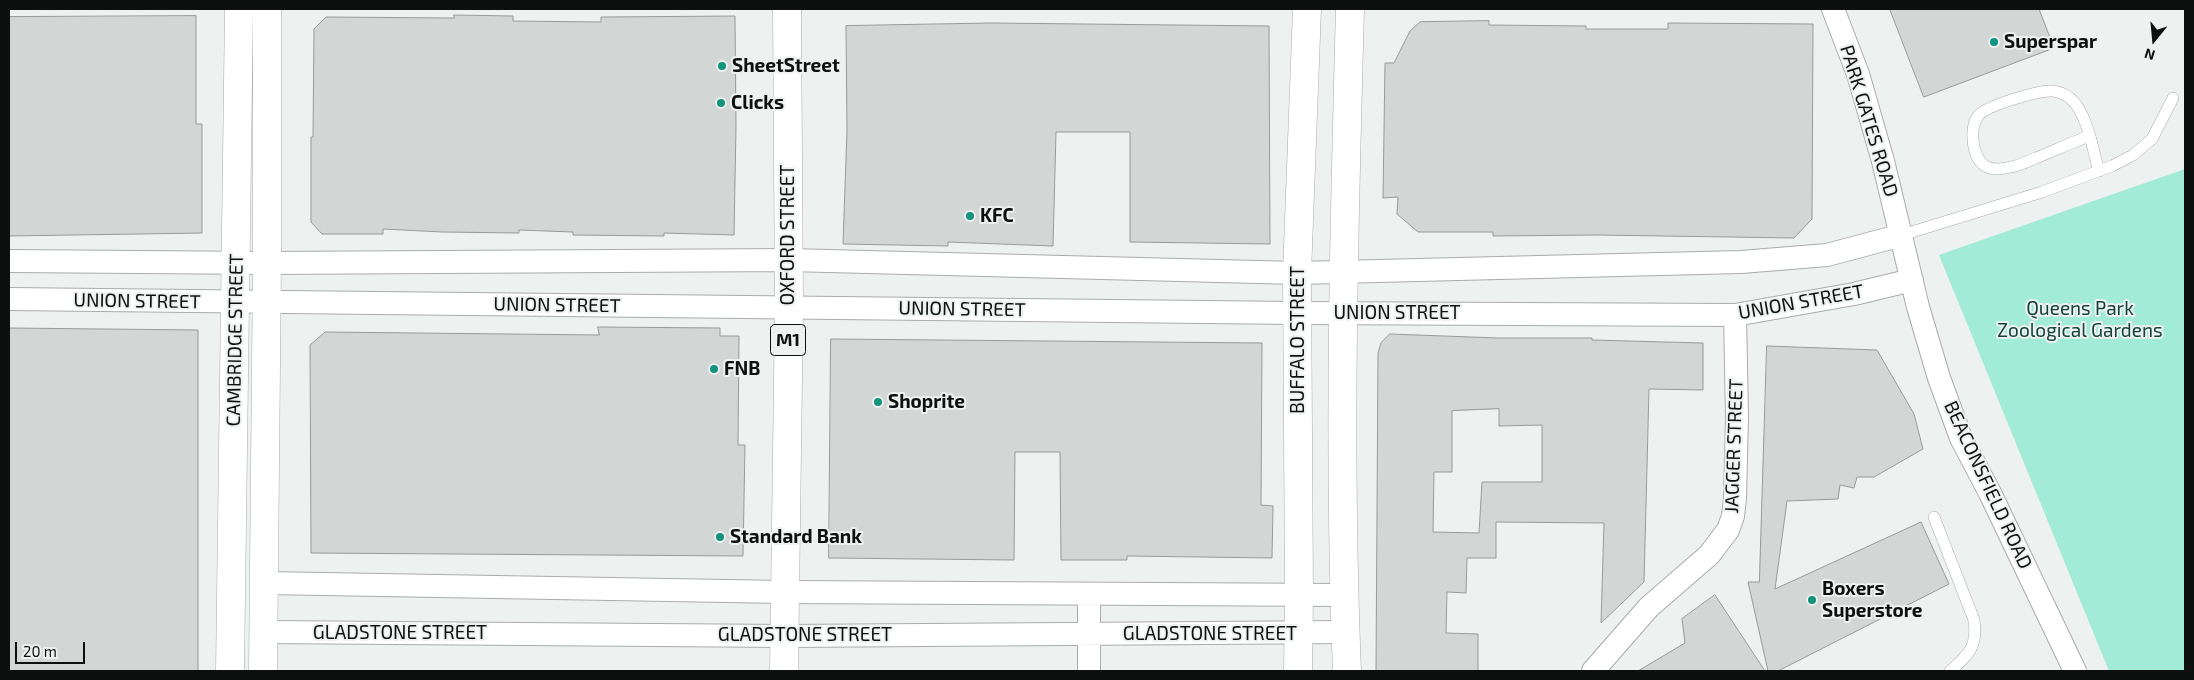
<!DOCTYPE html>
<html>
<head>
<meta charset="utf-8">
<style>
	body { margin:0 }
	#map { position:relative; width:2194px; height:680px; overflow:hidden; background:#edf1ef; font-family:"Exo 2",sans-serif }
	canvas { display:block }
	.frame { position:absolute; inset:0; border:10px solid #0e0f0f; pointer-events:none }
	.north { position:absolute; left:2129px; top:15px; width:50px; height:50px; -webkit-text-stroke:4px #edf1ef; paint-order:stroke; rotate:197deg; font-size:14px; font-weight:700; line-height:20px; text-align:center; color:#0e0f0f }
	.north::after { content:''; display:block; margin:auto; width:18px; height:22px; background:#0e0f0f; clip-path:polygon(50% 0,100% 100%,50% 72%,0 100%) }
	.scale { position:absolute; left:15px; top:642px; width:70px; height:22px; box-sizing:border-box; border:2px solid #0e0f0f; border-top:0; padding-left:6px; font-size:15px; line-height:18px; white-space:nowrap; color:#0e0f0f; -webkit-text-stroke:4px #edf1ef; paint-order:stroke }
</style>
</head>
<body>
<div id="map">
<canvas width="2194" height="680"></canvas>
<div class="frame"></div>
<div class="north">N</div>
<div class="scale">20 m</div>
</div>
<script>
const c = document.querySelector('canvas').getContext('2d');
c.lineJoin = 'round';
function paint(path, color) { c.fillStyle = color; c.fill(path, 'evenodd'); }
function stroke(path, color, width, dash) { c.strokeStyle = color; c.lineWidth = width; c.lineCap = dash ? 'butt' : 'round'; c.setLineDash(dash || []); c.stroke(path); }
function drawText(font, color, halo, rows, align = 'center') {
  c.font = font + ' "Exo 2",sans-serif'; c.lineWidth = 4; c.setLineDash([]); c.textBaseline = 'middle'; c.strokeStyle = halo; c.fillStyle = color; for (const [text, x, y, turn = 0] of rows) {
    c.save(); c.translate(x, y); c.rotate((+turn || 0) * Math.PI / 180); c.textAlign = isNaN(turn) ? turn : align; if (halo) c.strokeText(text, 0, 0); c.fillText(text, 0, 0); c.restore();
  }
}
const green = new Path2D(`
	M2185,169v502h-76l-170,-416z`);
const building = new Path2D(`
	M1890,9h149l15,39 -130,49z
	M454,15l59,1v5l88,1v-5l134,-1 1,110 -2,109 -70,-2v3l-91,-1v-3l-54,-2v3l-77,-1 -59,-3v5h-61l-11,-12v-85h2l1,-108 12,-12 128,1z
	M196,16v108h6v109l-193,3v-219z
	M1489,21v4l97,1v3h82v-6l145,1 -1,195 -18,19 -197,-3 -104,1v-4h-75l-21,-18 1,-17 -15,1 2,-135h9l16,-32 10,-9z
	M991,23l278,3 1,218 -140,-2v-110h-74l-3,114 -105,-4v4l-105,-2 4,-114 -1,-104z
	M598,327l122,1v8h19l-1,109h7l-2,111 -432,-3 -1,-208 15,-13 274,3z
	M9,328l189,2v341h-189z
	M1390,334l108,4h94v2l111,3v47l-54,-1 -5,193 -43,41 3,-100 -108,-1v36h-29l-1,35 -19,-1 -1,41 32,1v37h-102l2,-318 3,-10zM1499,409v17l43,-1v57h-60l-3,51 -46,-1 1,-60h18v-61z
	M831,339l431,4 -1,162 12,1 -1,52 -145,-2v4h-66l-1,-108h-45l-1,108 -185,-2z
	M1767,346l110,4 37,64 9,35 -49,28h-17l-3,11 -14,-3 -2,14 -51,2 -12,88 146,-67 28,62 -171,87h-10l-20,-89h11z
	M1715,595l50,76h-127l47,-28 -3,-24z`);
const lane = new Path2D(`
	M2089,136c-18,7 -36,15 -53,22 -8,3 -17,8 -25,9 -8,2 -19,3 -26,-1 -13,-9 -16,-37 -7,-50 7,-10 61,-26 74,-25 6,0 14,4 18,7 17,14 23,52 29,73
	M1902,235l140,-43 70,-26 21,-11 19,-16 21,-41
	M1934,517l40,103c4,26 -5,35 -24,51`);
const street = new Path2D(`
	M1833,9l25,65 25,87 35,146 21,71 22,60 29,55 85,178
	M9,261l258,2 522,-3 508,13 444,-11 86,-7 75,-20
	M9,299l1288,14 438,2 119,-21 58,-14
	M265,583l519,9 560,3
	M1089,594v77
	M264,632l521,4 561,-4
	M1593,671l56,-64 60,-52 19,-25 5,-14 2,-18 2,-81 -2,-102`);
const secondary = new Path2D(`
	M230,671l9,-662
	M263,671l4,-408v-254
	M1298,671l1,-76 -2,-322 10,-264
	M1347,671c-9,-220 -3,-442 3,-662`);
const primary = new Path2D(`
	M784,671l5,-364 -2,-298`);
const markers = [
	[1994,42,5,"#13937b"],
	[722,66,5,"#13937b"],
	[721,103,5,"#13937b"],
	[970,216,5,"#13937b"],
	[714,369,5,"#13937b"],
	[878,402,5,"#13937b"],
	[720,537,5,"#13937b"],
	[1812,600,5,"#13937b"]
];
const shields = [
	[788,340,35]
];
const shieldNames = [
	["M1",788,340]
];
const poiNames = [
	["Superspar",2004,42],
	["SheetStreet",732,66],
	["Clicks",731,103],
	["KFC",980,216],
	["FNB",724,369],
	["Shoprite",888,402],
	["Standard Bank",730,537],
	["Boxers",1822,589],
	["Superstore",1822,611]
];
const streetNames = [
	["PARK GATES ROAD",1869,121,73],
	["OXFORD STREET",788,235,-90],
	["UNION STREET",137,301,1],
	["UNION STREET",1801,302,-10],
	["UNION STREET",557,305,1],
	["UNION STREET",962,309,1],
	["UNION STREET",1397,313],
	["CAMBRIDGE STREET",235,340,-89],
	["BUFFALO STREET",1298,340,-90],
	["JAGGER STREET",1734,446,-88],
	["BEACONSFIELD ROAD",1988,485,65],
	["GLADSTONE STREET",400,633],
	["GLADSTONE STREET",1210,634],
	["GLADSTONE STREET",805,635]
];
const parkNames = [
	["Queens Park",2080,309],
	["Zoological Gardens",2080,331]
];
paint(green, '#a2ebd7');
paint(building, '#d2d6d5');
stroke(building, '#979a99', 1);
stroke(lane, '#a9acab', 12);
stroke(street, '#a9acab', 24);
stroke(secondary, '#a9acab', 29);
stroke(primary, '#a9acab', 29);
stroke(lane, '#fff', 11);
stroke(street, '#fff', 22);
stroke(secondary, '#fff', 28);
stroke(primary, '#fff', 28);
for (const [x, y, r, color] of markers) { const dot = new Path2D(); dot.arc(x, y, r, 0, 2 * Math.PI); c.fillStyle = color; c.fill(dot); stroke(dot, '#edf1ef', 2); }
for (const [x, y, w] of shields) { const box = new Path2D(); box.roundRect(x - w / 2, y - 15.5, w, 31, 4); c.fillStyle = '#edf1ef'; c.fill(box); stroke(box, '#0e0f0f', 1); }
drawText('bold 18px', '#0e0f0f', null, shieldNames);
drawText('bold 19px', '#0e0f0f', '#edf1ef', poiNames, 'left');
drawText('19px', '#0e0f0f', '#edf1ef', streetNames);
drawText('19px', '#134338', '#edf1ef', parkNames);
</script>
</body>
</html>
